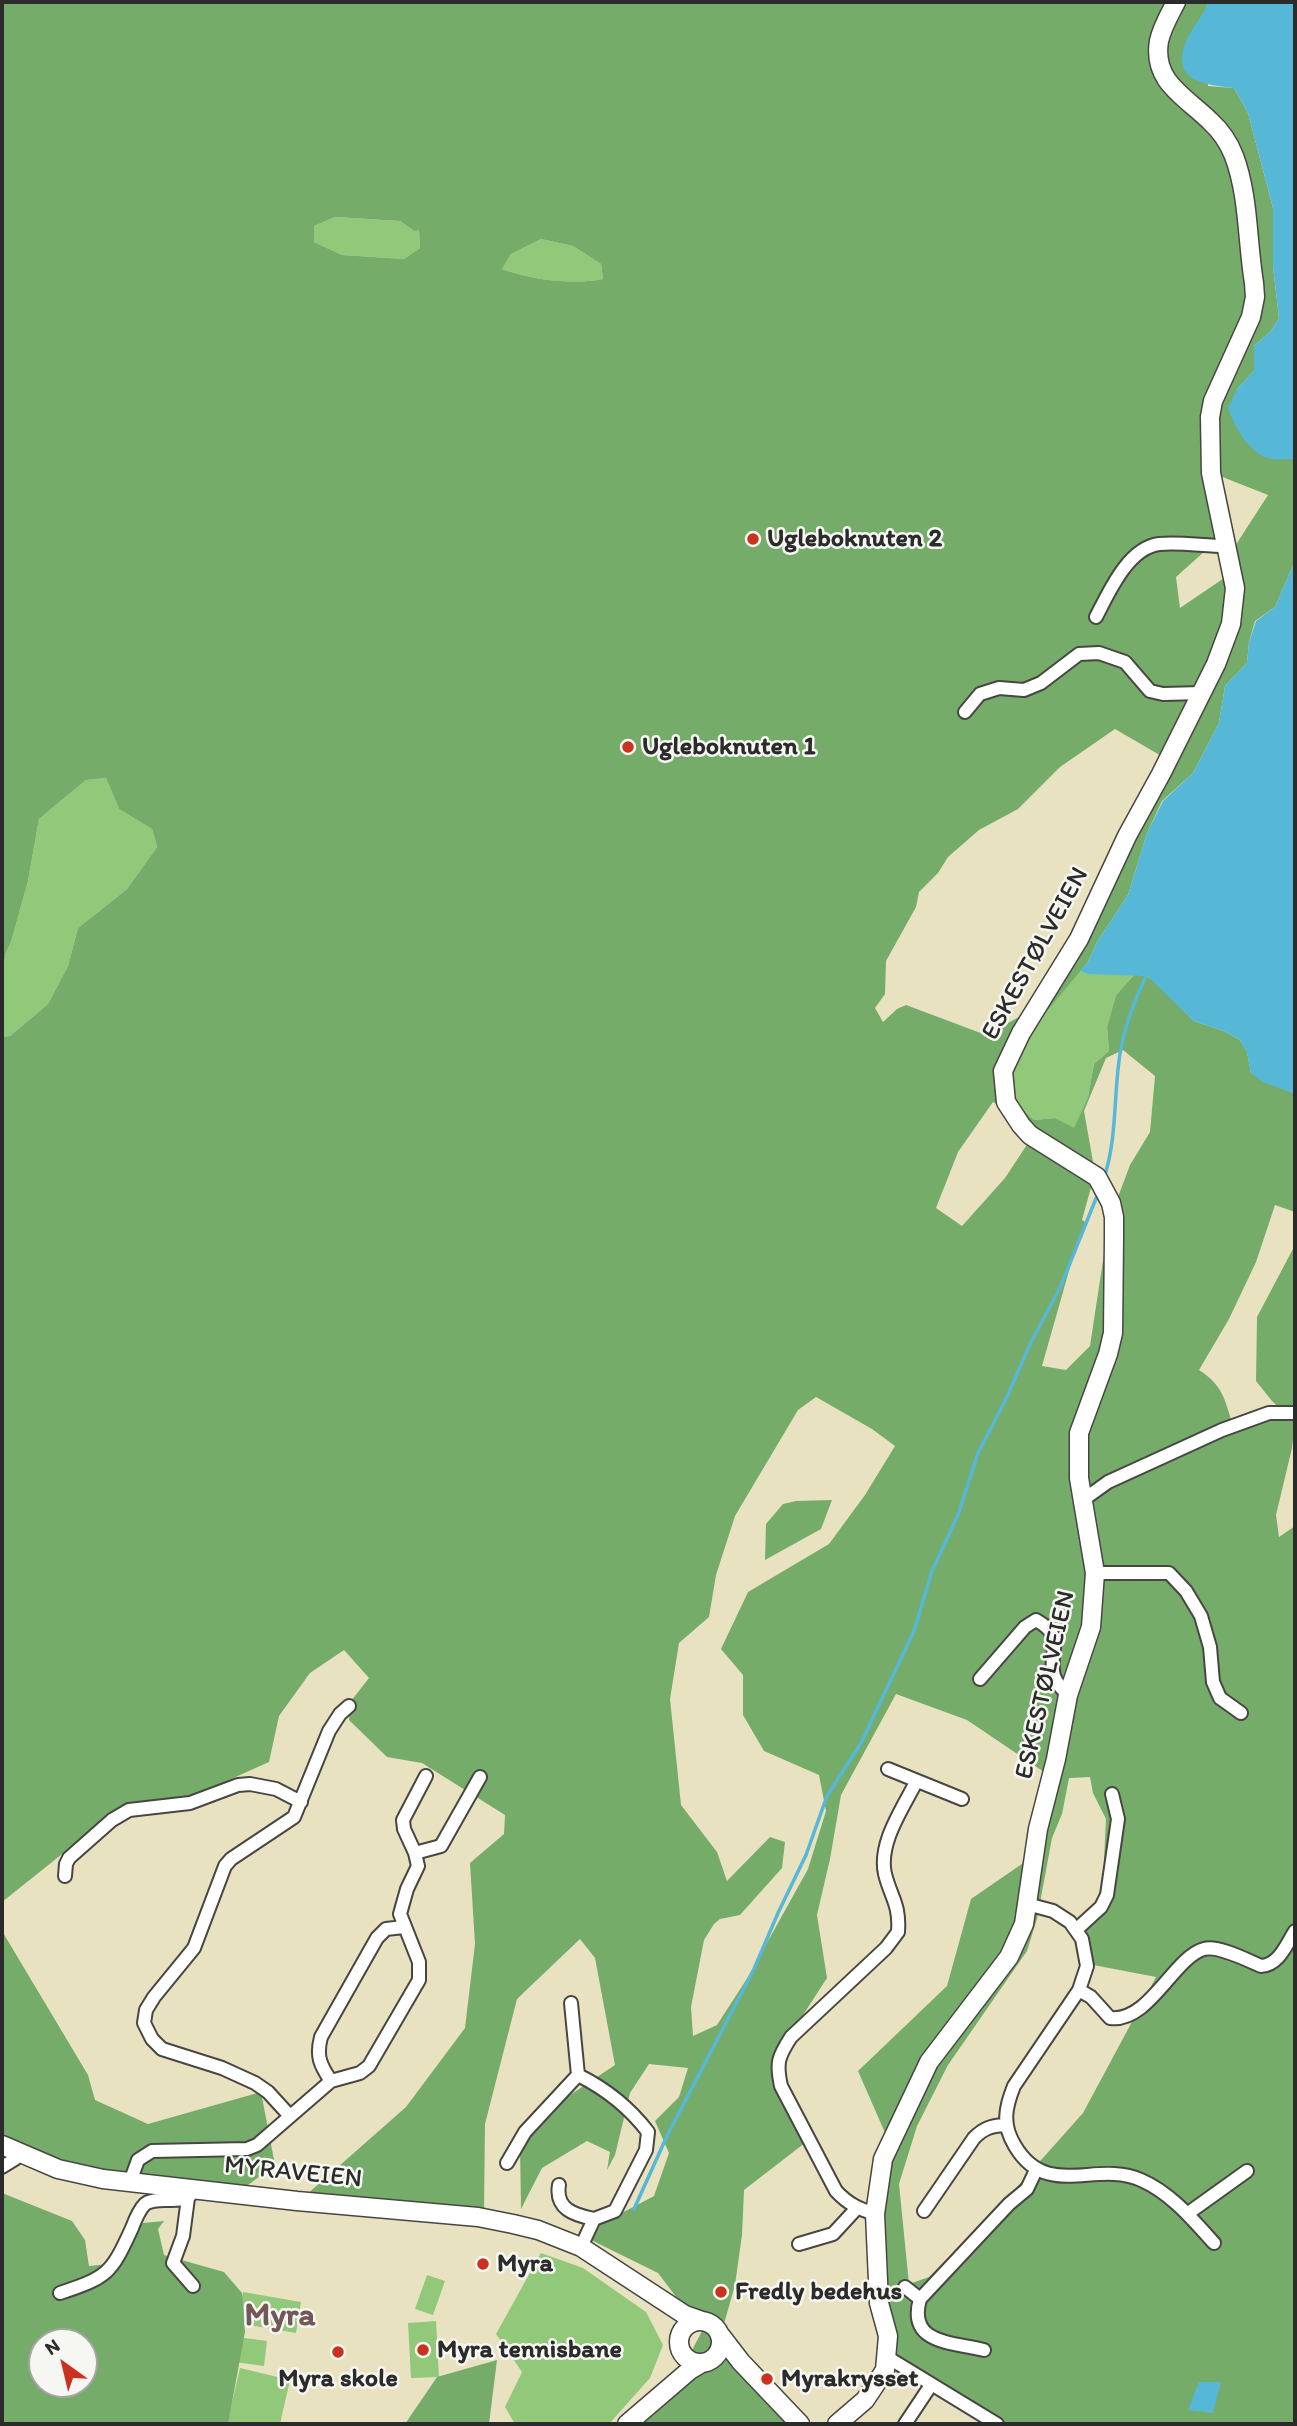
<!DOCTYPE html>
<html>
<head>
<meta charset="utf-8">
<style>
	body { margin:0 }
	#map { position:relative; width:1297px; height:2426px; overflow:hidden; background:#e9e2c1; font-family:Itim,sans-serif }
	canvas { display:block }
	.frame { position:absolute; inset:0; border:4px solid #2b2b2b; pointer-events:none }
	.north { position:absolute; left:28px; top:2328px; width:70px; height:70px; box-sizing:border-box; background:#f6f6f2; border:2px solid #a5a5a2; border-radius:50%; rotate:326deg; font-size:19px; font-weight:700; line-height:28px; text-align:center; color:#2b2b2b }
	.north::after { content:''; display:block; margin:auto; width:24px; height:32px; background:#c8321e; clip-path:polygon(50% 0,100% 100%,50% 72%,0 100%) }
</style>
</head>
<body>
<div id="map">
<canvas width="1297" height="2426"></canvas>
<div class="frame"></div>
<div class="north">N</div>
</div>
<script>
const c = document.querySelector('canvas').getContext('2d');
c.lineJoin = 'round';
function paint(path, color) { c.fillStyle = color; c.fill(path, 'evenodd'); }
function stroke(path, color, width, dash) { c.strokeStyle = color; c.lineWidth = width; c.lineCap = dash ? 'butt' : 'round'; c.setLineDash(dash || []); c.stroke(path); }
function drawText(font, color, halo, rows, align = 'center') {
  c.font = font + ' Itim,sans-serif'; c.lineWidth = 5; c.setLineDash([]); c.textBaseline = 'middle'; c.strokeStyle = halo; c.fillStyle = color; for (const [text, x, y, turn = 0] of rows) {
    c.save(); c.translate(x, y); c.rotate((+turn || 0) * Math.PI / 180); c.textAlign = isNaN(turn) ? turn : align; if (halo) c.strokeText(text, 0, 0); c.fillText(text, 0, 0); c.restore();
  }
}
const green = new Path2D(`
	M335,217l65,4 14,10 5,-2 1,19 -16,11 -62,-4 -28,-13v-16z
	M541,239l32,7 28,18 2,15c-32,6 -70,1 -101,-10l9,-15z
	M106,778l13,31 33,20 5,18 -30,42 -49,39 -10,38 -20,38 -38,32 -8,1v-62l4,-23 5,-10 17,-61 11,-62 47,-39z
	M1080,971l7,3h48l-19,21 -9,32 2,24 -15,13 -6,33 -14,32 -19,-11 -21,2c-4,-4 -12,-9 -16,-14 -1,-1 -3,-9 -3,-10 -12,-48 37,-91 65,-125z
	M541,2253l42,15 63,44 17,33 -13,33 -41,46h-94l-10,-17 17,-35 -26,-38z
	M427,2275l18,6 -12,34 -18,-6z
	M243,2292l58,10 -5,31 -59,-10z
	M436,2321l3,56 -28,1 -3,-55z
	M230,2336l37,5 -3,25 -37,-5z
	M240,2368l50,12 -10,44h-53z`);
const forest = new Path2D(`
	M2,2h1206l-2,7 2,77 26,2 14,25 25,95v58l6,52 -8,13 -17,15v25l-17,18 34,70h24v102l-20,46 -20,14 -6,21 -2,21 -22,23 -6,37 -26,50 -31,28 -15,32 -19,62 -31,47 -9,20 -52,62 -15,23 -8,23 -1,14 6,22 16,14 21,-2 19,10 14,-31 6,-33 15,-13 -2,-24 9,-32 19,-21 11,2 8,5 40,40 30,10 16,9 7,12 4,21 44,21v118l-20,-7 -19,57 -27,57 -30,51c24,15 26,30 34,56l51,-14 -12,-11 -16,-20 1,-64 38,-72v177l-3,26 -16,67 3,22 16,-11v898h-308l-2,-5 -96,-69 -7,-127 11,-72 -35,-80 89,-85 24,-87 61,-42 21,-79 -86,-58 -71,-26 -55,101 -11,64 -13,56 10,63 -35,54 -12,41 30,66 -66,51 -2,45 -7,50 -17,60 78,79h-179l14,-8 58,-60 13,-25 -44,-58 -71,-35 10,-12 57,-30 15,-43 -14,-32 24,-24 9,-29 -39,-4 -19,29 -15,62 -8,15 3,-18 -23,-11 -45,27 -21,41 -1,-63 38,-43 57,-38 -20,-107 -15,-19 -63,60 -32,125 -1,85 4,1 -183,-14 101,-89 59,-79 10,-84 -5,-81 34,-29 1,-19 -83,-52 -35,-6 -38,-37 2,-19 18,-23 -25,-28 -34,23 -31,43 -10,46 -78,35 -75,14 -114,91v-865l8,-1 38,-32 20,-38 10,-38 49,-39 30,-42 -5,-18 -33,-20 -13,-31 -20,2 -47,39 -11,62 -17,61 -5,10 -4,23zM335,217l65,4 14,10 5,-1 1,18 -16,11 -62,-4 -28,-13v-16zM541,239l32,7 28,18 2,15c-32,6 -70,1 -101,-10l9,-15zM1220,476l48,19 -42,65 4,14 -50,34 -4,-31 48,-43zM1115,729l55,32 -129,244 -55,30 -80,-30 -9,4 -14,13 -8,-14 10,-14 1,-33 30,-54 3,-15 19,-19 10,-16 31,-27 39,-21 42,-42zM1123,1050l32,26 -5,56 -20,33 -21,56 -19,125 -24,24 -24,-4 34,-120 11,-23 -5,-3 13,-47 -11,-62 22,-53zM993,1102l18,9 19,29 -25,38 -43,48 -26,-18 22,-56zM816,1397l56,32 23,17 -30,49 -36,49 -81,48 -27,57 22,26v40l21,36 55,24 7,36 -18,58 -60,108 -31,48 -24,11 -2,-29 13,-67 10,-16 6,-5 20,-4 42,-47 3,-26 -15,-5 -43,44 -10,-29 -36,-47 -11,-106 9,-56 30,-26 7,-42 19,-59 63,-106zM1090,1777l3,16 13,26 -2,41 3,15 -22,50 3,39 68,13 -73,136 -74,83 -80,81 -20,7 -10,-100 18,-58 31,-61 79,-114 10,-32 15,-81 10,-24 7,-36z
	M832,1500l-11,29 -56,31 1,-36 17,-20 13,-3z
	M2,1931l86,144 7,25 53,24 113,-32 14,73 -31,23 -59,7 -183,-49z
	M2,2193l70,28 13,19 4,26 20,-2 34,-41 21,-2 -6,8 6,26 60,17 18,21 3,39 -17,92h-226zM42,2342h42v42h-42z
	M497,2360l-8,64h-84l32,-47z`);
const water = new Path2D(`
	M1208,2h87v457c-7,0 -16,1 -23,0 -22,-3 -38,-33 -44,-51l9,-19 17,-18v-25l17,-15 8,-13 -6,-52v-58l-25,-95 -14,-25c-24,-3 -61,-5 -50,-41 4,-16 19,-29 24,-45z
	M1295,561v533l-32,-12 -12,-9 -4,-20 -7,-13 -16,-9 -30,-10 -47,-45 -60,-2 -7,-3 8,-9 9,-20 31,-47 19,-62 16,-32 30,-28 26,-50 6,-37 22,-23 2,-21 7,-21 19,-14z
	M1199,2382h22l-8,31 -25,-3z`);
const stream = new Path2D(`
	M1104,1178c14,-42 9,-88 17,-130 5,-26 14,-49 25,-72
	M634,2209l33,-73 87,-167 24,-56 28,-58 21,-59 34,-53 53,-112 18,-60 26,-56 20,-62 28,-54 25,-57 29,-54 39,-97`);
const street = new Path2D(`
	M1096,617c13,-25 32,-69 63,-73 22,-2 45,2 67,2
	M965,712l15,-18 19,-6 25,2 17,-7 38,-29 20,-1 26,9 25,29 13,3 39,-1
	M1083,1500l25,-18 114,-52 47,-17h26
	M1095,1573h74l17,18 15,25 9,31 3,35 7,16 21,15
	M980,1679l45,-52 11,-7c32,18 11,30 18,56 3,8 8,13 14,19
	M888,1769l74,30
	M415,1853l26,-7 39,-69
	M65,1876l1,-12 3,-6 43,-38 17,-10 61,-7 48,-18 12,-1 26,5 25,13
	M1027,1904l26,7 17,11 12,17 5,27 -8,24 -65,96c-9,22 -12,39 1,60 32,54 81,14 126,34 30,13 52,40 73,63
	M404,1927l-18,2 -9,9 -56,99c-5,19 -1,28 10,44l29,-8 9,-7 50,-86v-18l-19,-48 7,-25 11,-23 -3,-13 -11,-24 -1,-9 23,-44
	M1077,1929l24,-22 6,-12 11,-76 -6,-25
	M1079,1990l12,7 19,21c39,5 64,-61 94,-69 14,-4 43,11 57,17 18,-1 25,-21 34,-35
	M571,2003l7,72
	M289,2115l-21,-23 -13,-9 -33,-15 -60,-19 -10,-10 -8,-16 2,-13 8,-13 40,-49 31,-82 6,-7 63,-42 35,-86 11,-17 9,-8
	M507,2163l18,-31 53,-57c28,14 51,32 70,57l-2,18 -31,61 -21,8 -13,28
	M2,2167l13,-8 4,-6
	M130,2182l8,-22 14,-9 95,-2 10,-4 74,-64
	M559,2185c-4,24 15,30 35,34
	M192,2193l-4,5 -5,38 -10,27 20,23
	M924,2211l50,-73c10,-10 17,-12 30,-13
	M875,2214c-16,-5 -27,-10 -39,-23l-55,-105c-5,-23 -3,-29 10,-49l95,-89 12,-16c2,-28 -7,-34 -13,-58 -7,-31 18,-66 31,-92
	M1187,2214l60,-43
	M799,2244l34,-10 24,-26
	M905,2287l15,12
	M60,2293c48,-16 51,-19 72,-65 3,-8 7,-18 13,-24 11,-8 30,-1 43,-6
	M984,2350c-32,-8 -77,-6 -64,-51l89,-95 18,-15 9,-19
	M887,2357l110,67
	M905,2424l26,-39`);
const secondary = new Path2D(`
	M2,2145l56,24 45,10 194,22 181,16 35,7 25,6 43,17 104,68 17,6
	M679 2342a21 21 0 1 1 42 0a21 21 0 1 1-42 0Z
	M721,2336l20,26 59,62
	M627,2424l63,-54 12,-7
	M837,2424l28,-24 20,-30 3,-34 -9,-33 -4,-89 8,-55 46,-97 80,-105 15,-33 14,-95 18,-70 12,-64 23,-68 4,-54 -16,-95v-45l29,-79 5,-21 1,-96v-20l-3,-14 -14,-26 -67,-42 -9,-10 -15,-23 -3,-31 18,-38 58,-94 48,-103 34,-62 55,-110 15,-40 4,-36 -24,-115 -1,-56 3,-16 38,-84 4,-20 -1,-14c-7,-42 -5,-87 -20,-127 -5,-13 -13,-25 -24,-35 -24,-24 -58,-39 -51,-80 3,-14 11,-27 17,-39`);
const markers = [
	[753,539,7,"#c8321e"],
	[628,747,7,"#c8321e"],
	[483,2264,7,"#c8321e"],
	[721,2292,7,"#c8321e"],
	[423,2350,7,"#c8321e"],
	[338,2352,7,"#c8321e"],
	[767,2379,7,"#c8321e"]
];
const poiNames = [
	["Ugleboknuten 2",767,539],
	["Ugleboknuten 1",642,747],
	["Myra",497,2264],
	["Fredly bedehus",735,2292],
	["Myra tennisbane",437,2350],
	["Myra skole",338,2379,"center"],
	["Myrakrysset",781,2379]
];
const streetNames = [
	["ESKESTØLVEIEN",1036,954,-61],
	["ESKESTØLVEIEN",1046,1685,-77],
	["MYRAVEIEN",293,2173,6]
];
const districtNames = [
	["Myra",280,2317]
];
paint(green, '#92c87a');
paint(forest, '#75ac6a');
paint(water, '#57b7d6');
stroke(stream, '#57b7d6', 3.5);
stroke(street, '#484642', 16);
stroke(secondary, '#484642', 21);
stroke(street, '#fff', 12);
stroke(secondary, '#fff', 18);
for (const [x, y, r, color] of markers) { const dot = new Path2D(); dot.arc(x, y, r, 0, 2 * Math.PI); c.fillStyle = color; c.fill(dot); stroke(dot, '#f6f6f2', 2.5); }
drawText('bold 26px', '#2b2b2b', '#f6f6f2', poiNames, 'left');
drawText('26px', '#2b2b2b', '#f6f6f2', streetNames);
drawText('bold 33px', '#725856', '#f6f6f2', districtNames);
</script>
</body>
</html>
